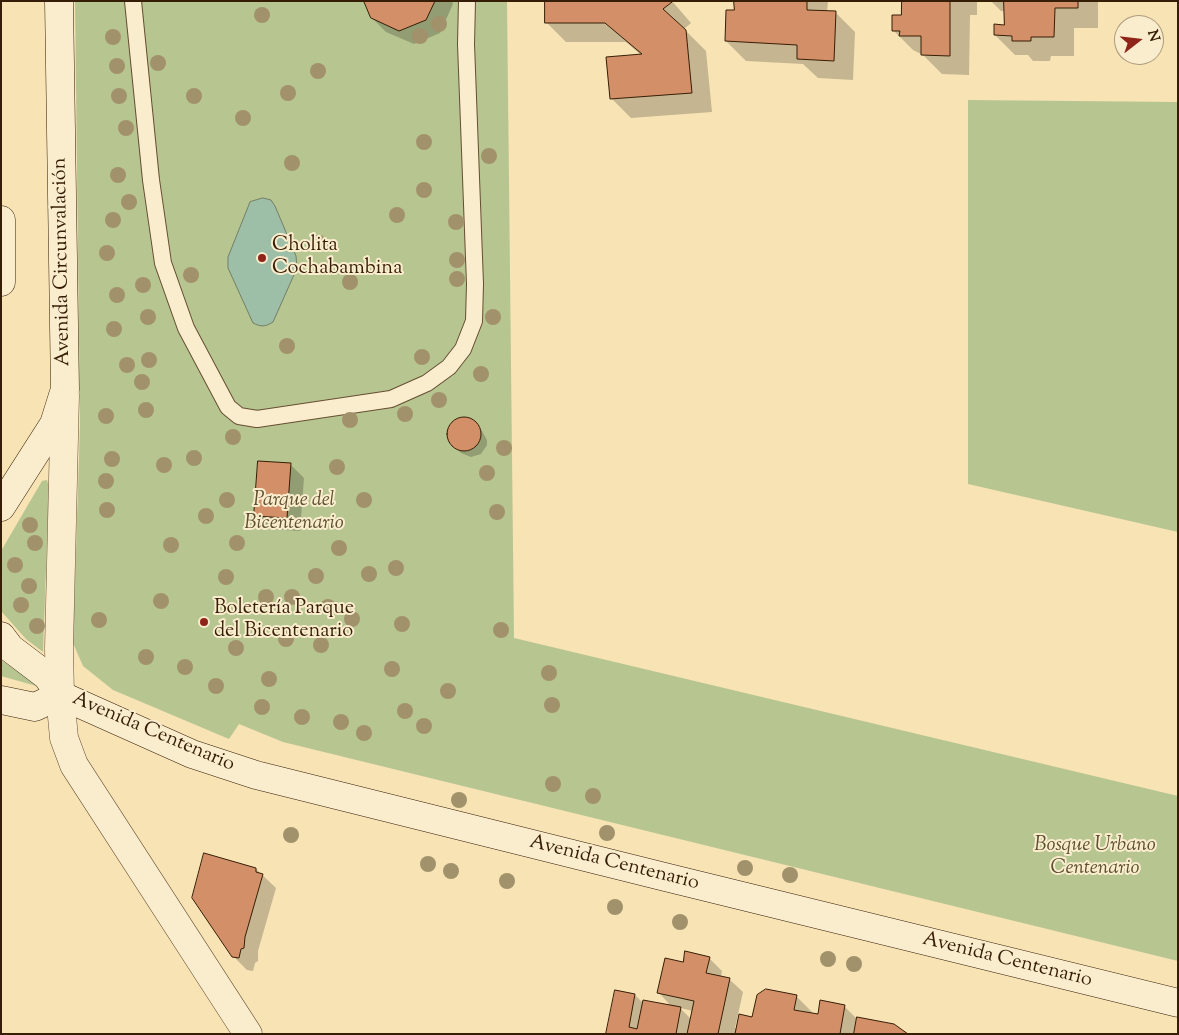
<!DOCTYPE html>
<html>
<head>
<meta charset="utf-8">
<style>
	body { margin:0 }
	#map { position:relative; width:1179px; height:1035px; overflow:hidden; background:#f7e3b4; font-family:"Sorts Mill Goudy",serif }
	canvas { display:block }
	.frame { position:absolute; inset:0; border:2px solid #361d05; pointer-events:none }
	.north { position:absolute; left:1114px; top:15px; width:50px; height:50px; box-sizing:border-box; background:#faedce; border:1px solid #ac9a7e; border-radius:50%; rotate:74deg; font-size:14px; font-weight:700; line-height:20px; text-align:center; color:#361d05 }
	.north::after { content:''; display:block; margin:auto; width:18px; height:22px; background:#8f2418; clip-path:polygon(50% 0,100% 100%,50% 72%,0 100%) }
</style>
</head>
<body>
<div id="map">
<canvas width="1179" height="1035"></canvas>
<div class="frame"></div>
<div class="north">N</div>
</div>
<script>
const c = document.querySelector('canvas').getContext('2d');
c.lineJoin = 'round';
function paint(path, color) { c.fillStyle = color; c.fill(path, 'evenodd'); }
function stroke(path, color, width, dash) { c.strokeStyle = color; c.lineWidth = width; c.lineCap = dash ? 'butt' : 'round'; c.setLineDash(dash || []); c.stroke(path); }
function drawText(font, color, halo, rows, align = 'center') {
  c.font = font + ' "Sorts Mill Goudy",serif'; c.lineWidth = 4; c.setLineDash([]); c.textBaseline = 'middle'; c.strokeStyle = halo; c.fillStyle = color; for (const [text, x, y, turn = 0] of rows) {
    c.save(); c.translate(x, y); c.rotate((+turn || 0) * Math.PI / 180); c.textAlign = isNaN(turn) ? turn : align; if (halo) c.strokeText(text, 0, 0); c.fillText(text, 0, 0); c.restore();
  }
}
const green = new Path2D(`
	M75,1h432l7,637 664,158v165l-895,-219 -44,-18 -10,15 -116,-49 -30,-24 -10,-23 7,-217z
	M968,100l210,2v430l-210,-48z
	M47,480l2,7 -6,165 -17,-13 -25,-28v-60l41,-70z
	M1,660l39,27 -39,-11z`);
const water = new Path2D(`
	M263,198l8,2 4,6 21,50 1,12 -24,54c-8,5 -12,5 -20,1l-25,-55v-11l22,-55z`);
const shadow = new Path2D(`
	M365,1h87l1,3 -13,29 -26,11 -28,-12 -14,-14z
	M546,1h126l19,22 -7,6 22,22 6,61 -81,6 -20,-20 31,-42 -16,-14h-60l-20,-20z
	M736,1h92l-1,11h8l20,20 -2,48 -35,-2 -15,-14 -57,-3 -20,-20 9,-30z
	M903,1h74v14h-7l-1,60 -27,-1 -19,-19 -10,-5 -20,-20 10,-14z
	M991,1h107v27h-24v28h-23l-1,5h-17l-5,-6h-13l-20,-20 10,-9v-15h-4z
	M462,419h5l8,5 7,7 5,9v5l-6,9 -10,3 -10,-4 -7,-7 -5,-9 5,-14z
	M290,464l14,14 -4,53 -31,-2 -13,-13z
	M256,869l20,19 -18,63v10l-3,2 -2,8 -6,-1 -14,-14z
	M709,958l13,13 -1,6 8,2 14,13 -8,36h2l59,-32 19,19 29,-9 14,14 49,14h-299l27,-39 9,9 28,3 -13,-14 25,-29zM680,1008l13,3 -2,8z`);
const building = new Path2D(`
	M364,1h71l-9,19 -27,11 -28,-13z
	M545,1h126l1,1 -9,7 23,21 6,63 -82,6 -4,-42 36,-3 -37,-31h-60z
	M734,1h73v9l29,1 -2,50 -37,-2v-14l-72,-4 1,-31h8z
	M902,1h48v55l-29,-1v-19h-22l1,-5h-8v-16h9z
	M1004,1h74v7h-23l-1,29h-23v4h-19v-5l-18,-1v-11l10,1z
	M447 434a17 17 0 1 1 34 0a17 17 0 1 1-34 0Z
	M258,461l33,2 -4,55 -33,-2z
	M204,853l52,15v4l7,2 -18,63 -1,11 -3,1 -2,9 -7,-1 -40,-59z
	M685,951l25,6 -4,16 24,5 -12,56h-31l7,-33 -37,-8 8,-35 18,4z
	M766,989l31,6 -3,15 24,4 2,-14 25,5 -5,29h-105l4,-20 13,3 5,-22z
	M615,990l20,4 -6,33 8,2 6,-29 38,7 -5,27h-70z
	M857,1017l37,7 14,10h-54z`);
const lane = new Path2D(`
	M133,1l18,179 12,83 23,65 42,79 11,9 18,3 134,-20 36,-16 22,-16 14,-18 11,-28 1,-37 -9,-240 1,-43`);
const street = new Path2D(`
	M65,395l-6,253 1,47 4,43 10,27 174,269`);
const secondary = new Path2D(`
	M1,220v62
	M1,507l53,-83 11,-35 -6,-388
	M1,636l9,12 37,28 13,19 132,59 64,21 409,102 513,126
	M1,700l34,7 25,-12`);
const trees = [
	[262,15],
	[439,24],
	[420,36],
	[113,37],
	[158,63],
	[117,66],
	[318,71],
	[288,93],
	[119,96],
	[194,96],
	[243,118],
	[126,128],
	[424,142],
	[489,156],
	[292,163],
	[118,175],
	[424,190],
	[129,202],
	[397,215],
	[113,220],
	[456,222],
	[319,243],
	[107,253],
	[457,260],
	[191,275],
	[457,279],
	[350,282],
	[143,285],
	[117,295],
	[148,317],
	[493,317],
	[114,329],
	[287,346],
	[422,357],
	[149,360],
	[127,365],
	[481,374],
	[142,382],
	[439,400],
	[146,410],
	[405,414],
	[106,416],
	[350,420],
	[233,437],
	[504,448],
	[194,458],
	[112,459],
	[164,465],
	[337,467],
	[487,473],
	[106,481],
	[227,500],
	[364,500],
	[107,510],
	[497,512],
	[206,516],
	[30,525],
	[35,543],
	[237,543],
	[171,545],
	[339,548],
	[15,565],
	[396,568],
	[369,574],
	[316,576],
	[226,577],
	[29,586],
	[266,597],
	[292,597],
	[161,601],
	[21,605],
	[328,607],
	[352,619],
	[99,620],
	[402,624],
	[37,626],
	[501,630],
	[286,639],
	[321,645],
	[236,648],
	[146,657],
	[185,667],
	[392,669],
	[549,673],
	[269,679],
	[216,686],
	[448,691],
	[552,705],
	[262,707],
	[405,711],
	[302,717],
	[341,722],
	[424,726],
	[364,733],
	[553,784],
	[593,796],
	[459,800],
	[607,833],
	[291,835],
	[428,864],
	[745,868],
	[451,871],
	[790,875],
	[507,881],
	[615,907],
	[680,922],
	[828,959],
	[854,964]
];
const markers = [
	[262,258,5,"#8f2418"],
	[204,622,5,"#8f2418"]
];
const poiNames = [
	["Cholita",272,247],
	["Cochabambina",272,270],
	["Boletería Parque",214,610],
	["del Bicentenario",214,633]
];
const streetNames = [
	["Avenida Circunvalación",63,262,-91],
	["Avenida Centenario",153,733,23],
	["Avenida Centenario",614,864,14],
	["Avenida Centenario",1007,961,14]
];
const parkNames = [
	["Parque del",294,502],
	["Bicentenario",294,525],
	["Bosque Urbano",1095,847],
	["Centenario",1095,870]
];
paint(green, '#b7c591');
paint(water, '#9ebfa7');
stroke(water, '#747e66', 1);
paint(shadow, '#0003');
paint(building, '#d28f68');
stroke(building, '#361d05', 1);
stroke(lane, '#664e31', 18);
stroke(street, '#664e31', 29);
stroke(secondary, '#361d05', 29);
stroke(lane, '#faedce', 16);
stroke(street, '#faedce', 28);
stroke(secondary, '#faedce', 28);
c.fillStyle = '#a2926b';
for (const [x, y] of trees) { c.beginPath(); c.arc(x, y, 8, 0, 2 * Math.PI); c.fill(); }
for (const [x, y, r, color] of markers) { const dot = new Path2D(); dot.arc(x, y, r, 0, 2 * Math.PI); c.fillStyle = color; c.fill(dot); stroke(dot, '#faedce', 2); }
drawText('20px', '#361d05', '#faedce', poiNames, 'left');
drawText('20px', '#361d05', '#faedce', streetNames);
drawText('italic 20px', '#5d4f2f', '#faedce', parkNames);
</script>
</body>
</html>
